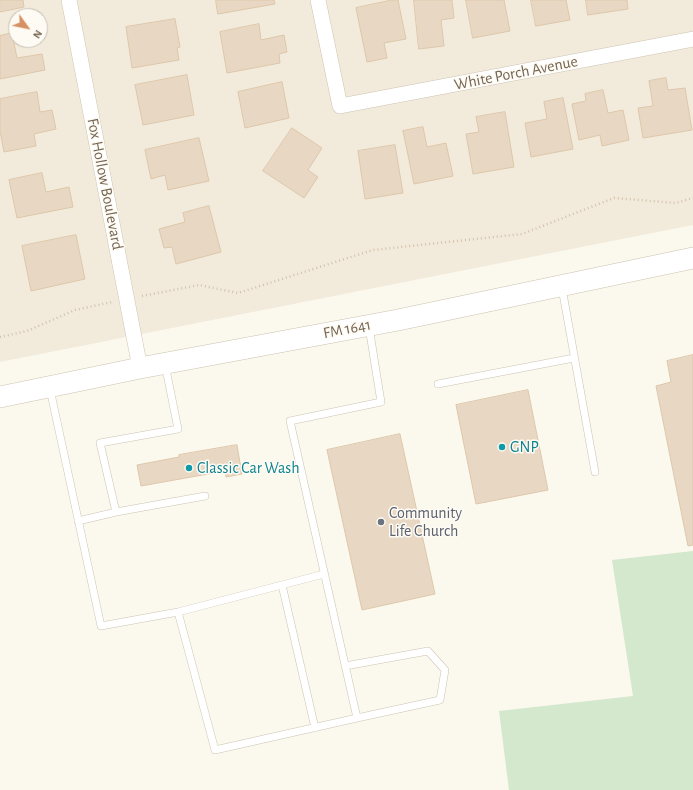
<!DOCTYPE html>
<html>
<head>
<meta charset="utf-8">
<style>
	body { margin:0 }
	#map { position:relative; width:693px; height:790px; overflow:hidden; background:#fbf8ed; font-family:"Alegreya Sans",sans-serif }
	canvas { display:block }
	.north { position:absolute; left:8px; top:8px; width:40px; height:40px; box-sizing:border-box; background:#fefbf4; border:1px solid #c7bfb3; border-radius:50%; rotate:123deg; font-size:11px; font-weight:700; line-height:16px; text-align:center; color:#746452 }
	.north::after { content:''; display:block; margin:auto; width:14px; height:18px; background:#d69062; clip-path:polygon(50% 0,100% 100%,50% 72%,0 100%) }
</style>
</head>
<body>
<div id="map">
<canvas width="693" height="790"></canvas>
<div class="north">N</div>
</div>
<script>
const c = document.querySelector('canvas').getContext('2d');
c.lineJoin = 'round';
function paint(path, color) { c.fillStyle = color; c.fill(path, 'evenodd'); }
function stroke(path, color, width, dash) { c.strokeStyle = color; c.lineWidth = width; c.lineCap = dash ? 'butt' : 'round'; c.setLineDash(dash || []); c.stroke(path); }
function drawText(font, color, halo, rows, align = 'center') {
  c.font = font + ' "Alegreya Sans",sans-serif'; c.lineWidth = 3; c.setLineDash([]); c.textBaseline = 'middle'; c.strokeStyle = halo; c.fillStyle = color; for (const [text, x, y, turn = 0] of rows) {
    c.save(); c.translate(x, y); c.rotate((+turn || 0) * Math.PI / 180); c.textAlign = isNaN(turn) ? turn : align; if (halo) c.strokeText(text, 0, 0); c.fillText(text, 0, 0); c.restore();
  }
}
const residential = new Path2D(`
	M0,0h693v225l-693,137zM16,16h24v24h-24z`);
const green = new Path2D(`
	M693,551v239h-184l-10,-79 134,-15 -21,-136z`);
const building = new Path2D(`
	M0,0h23l1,7 -24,5z
	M216,0h58l1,4 -57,10z
	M392,0h6l8,39 -22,4 3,15 -20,4 -11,-54z
	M414,0h38l2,18 -13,2 3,26 -25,3z
	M466,0h38l6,31 -37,7z
	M531,0h35l4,20 -34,6z
	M586,0h41l1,9 -40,6z
	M175,19l5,28 -3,1 2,12 -47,8 -6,-41z
	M259,24l2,16 23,-5 3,17 -8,2 1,9 -53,10 -7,-41z
	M12,33l5,25 25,-4 3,16 -45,9v-43z
	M187,75l7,40 -51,10 -8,-40z
	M666,78l2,12 17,-2 7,42 -49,8 -5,-30 15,-2 -4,-25z
	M282,82l7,36 -44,10 -7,-36z
	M603,90l5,23 15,-3 6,30 -27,6 -2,-11 -21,5 -7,-36 14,-3 -1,-7z
	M37,92l3,20 12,-2 4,19 -22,5 2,12 -32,6 -4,-21v-32z
	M563,98l10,51 -42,8 -6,-34 22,-4 -3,-17z
	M505,112l9,55 -41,7 -7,-40 13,-2 -3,-15z
	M423,127l4,20 19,-4 7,33 -39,8 -11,-53z
	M292,128l30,20 -14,22 10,7 -14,21 -41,-27z
	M199,138l10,43 -41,9 -3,-15 -14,4 -6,-29z
	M395,145l8,48 -38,6 -7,-48z
	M42,173l4,19 23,-5 4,20 -56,11 -8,-38z
	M209,206l12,46 -45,12 -4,-17 -8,1 -5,-19 26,-7 -2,-9z
	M76,235l9,44 -54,12 -9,-45z
	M693,355v190l-5,1 -32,-160 15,-4 -4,-21z
	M528,390l20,100 -72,14 -20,-99z
	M400,434l35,160 -73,16 -35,-160z
	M237,445l5,29 -16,3 -1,-6 -84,15 -4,-21 42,-8v-2z`);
const path = new Path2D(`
	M142,296l57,-11 39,8 135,-43 149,-16 92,-36 62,5 17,-5
	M0,337l27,-6 48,-21 37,-8`);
const service = new Path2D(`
	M562,288l33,184
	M438,384l136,-26
	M50,389l51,237 77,-14 37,138 142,-32
	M116,512l89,-16
	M78,521l38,-9 -16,-69 78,-14 -13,-65
	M282,585l33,143
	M178,612l146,-38
	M345,666l83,-15 17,19 -5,30 -83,18c-23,-99 -45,-198 -67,-297l91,-19 -12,-75`);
const minor = new Path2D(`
	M69,0l71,368
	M318,0l22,106 353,-67`);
const secondary = new Path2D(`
	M0,397l140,-29 258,-48 295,-62`);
const markers = [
	[502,447,4,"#0f9aa8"],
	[189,468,4,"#0f9aa8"],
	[381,522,4,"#6b7280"]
];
const streetNames = [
	["White Porch Avenue",516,73,-11],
	["Fox Hollow Boulevard",105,184,79],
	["FM 1641",347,329,-11]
];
const cultureNames = [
	["GNP",510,447],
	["Classic Car Wash",197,468]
];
const worshipNames = [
	["Community",389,513],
	["Life Church",389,531]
];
paint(residential, '#f2ebdc');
paint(green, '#d3e8cd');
paint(building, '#e8d8c3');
stroke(building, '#dec7aa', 1);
stroke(service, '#cdc3b4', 8);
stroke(minor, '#cdc3b4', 16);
stroke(secondary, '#cdc2b0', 22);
stroke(path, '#d3c1ab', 2.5, [1, 3]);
stroke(service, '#fff', 7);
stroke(minor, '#fff', 15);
stroke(secondary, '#fff', 21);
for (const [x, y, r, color] of markers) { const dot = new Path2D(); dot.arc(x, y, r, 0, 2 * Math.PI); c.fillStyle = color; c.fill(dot); stroke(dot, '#fefbf4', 1.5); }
drawText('16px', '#746452', '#fefbf4', streetNames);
drawText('16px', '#0d838f', '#fefbf4', cultureNames, 'left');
drawText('16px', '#5b616d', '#fefbf4', worshipNames, 'left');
</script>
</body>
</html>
